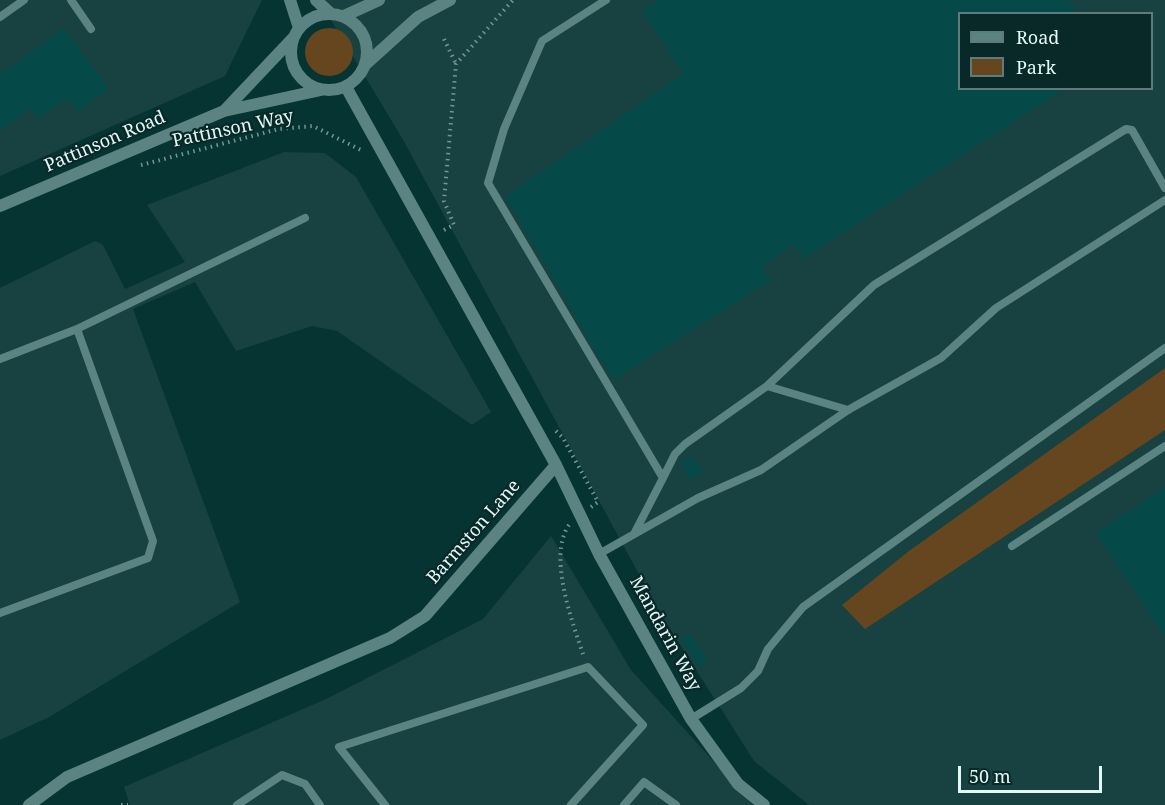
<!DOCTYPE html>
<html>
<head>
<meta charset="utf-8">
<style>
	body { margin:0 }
	#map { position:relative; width:1165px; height:805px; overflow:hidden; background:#063433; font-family:"Noto Serif",serif }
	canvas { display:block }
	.legend { position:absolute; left:958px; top:12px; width:195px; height:78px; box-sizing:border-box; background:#082928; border:2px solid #5f7c7b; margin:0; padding:8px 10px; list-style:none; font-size:18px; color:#e2f8f7 }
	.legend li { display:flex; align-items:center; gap:12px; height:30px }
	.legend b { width:30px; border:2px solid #5f7c7b }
	.scale { position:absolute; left:958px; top:766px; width:144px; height:27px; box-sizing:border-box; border:3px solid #e2f8f7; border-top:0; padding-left:8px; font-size:18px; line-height:21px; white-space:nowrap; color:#e2f8f7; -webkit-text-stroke:4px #082928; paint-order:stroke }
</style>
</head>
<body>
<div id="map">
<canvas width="1165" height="805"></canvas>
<ul class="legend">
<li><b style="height:8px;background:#5a8382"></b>Road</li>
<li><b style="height:16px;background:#66461f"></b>Park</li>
</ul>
<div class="scale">50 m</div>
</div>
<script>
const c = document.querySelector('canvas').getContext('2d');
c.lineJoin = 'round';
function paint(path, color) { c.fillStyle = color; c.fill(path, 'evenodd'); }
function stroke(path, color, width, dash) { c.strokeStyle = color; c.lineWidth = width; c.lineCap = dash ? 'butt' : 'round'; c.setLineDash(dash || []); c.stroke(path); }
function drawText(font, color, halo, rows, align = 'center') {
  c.font = font + ' "Noto Serif",serif'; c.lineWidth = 4.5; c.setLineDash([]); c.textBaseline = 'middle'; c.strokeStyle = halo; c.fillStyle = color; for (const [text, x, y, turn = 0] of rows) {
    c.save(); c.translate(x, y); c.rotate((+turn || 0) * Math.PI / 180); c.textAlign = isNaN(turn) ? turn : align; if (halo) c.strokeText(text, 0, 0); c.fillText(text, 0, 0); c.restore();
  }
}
const built = new Path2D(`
	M0,0h262l-37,76 -225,100z
	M319,0h846v805h-356l-55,-44 -94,-148 -258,-475zM960,14h192v74h-192z
	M284,152l41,1 31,24 135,235 -19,13 -135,-94 -25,-5 -76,25 -41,-69 -62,27 107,293 -191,115 -49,23v-452l95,-47 8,4 22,44 60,-27 -38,-57z
	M551,536l80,134 122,135h-623l-6,-18 202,-88 157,-80z`);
const green = new Path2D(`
	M305 52a24 24 0 1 1 48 0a24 24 0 1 1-48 0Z
	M1165,368v62l-300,199 -23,-24 67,-54z`);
const building = new Path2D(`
	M659,0h410l9,14h-118v74h106l-263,171 -9,-14 -31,21 8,15 -158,99 -108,-184 178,-122 -41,-63z
	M64,28l45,61 -31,23 -10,-14 -30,21 -8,-10 -30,22v-57z
	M692,455l11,16 -12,8 -11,-16z
	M1165,487v150l-69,-104z
	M689,633l19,28 -9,6 -18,-29z`);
const path = new Path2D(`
	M444,39l12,25
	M141,165l138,-36 34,-3 50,25
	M444,230l10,-5 -10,-24 12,-137 57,-64
	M556,431l7,7 35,64 -7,5
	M569,525c-22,31 4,99 15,132
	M121,805h7`);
const service = new Path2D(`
	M71,0l20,29
	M606,0l-64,41 -38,88 -16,54 175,295 -29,56
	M0,17l24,-17
	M0,359l77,-30 228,-111
	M767,386l107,-101 252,-156 6,1 33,58
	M663,478l12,-24 10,-10 82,-58 81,24
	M1012,546l153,-100
	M599,554l99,-56 63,-28 87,-60 93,-52 55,-50 169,-108
	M0,613l148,-55 5,-17 -76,-212
	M691,719l50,-31 17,-17 10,-22 35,-42 362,-259
	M237,805l45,-30 23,9 15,21
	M385,805l-46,-58 249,-80 55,58 -72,80
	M624,805l20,-23 32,23`);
const minor = new Path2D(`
	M346,87l210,378 43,89 92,165 47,65 26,21
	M29,805l38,-28 323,-139 35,-22 131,-151`);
const tertiary = new Path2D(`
	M290,0l9,28
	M316,0l14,13
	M291 52a38 38 0 1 1 76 0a38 38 0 1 1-76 0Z
	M344,16l35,-16
	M367,63l51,-46 32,-17
	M224,111l69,-73
	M0,206l224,-95 97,-21`);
const streetNames = [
	["Pattinson Way",233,129,-12],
	["Pattinson Road",105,142,-23],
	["Barmston Lane",474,532,-49],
	["Mandarin Way",665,634,61]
];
paint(built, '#184241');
paint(green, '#66461f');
paint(building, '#054948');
stroke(path, '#739594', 4, [1.5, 4.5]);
stroke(service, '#5a8382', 8);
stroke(minor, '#5a8382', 12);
stroke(tertiary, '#5a8382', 12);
drawText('18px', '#e2f8f7', '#082928', streetNames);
</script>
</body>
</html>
